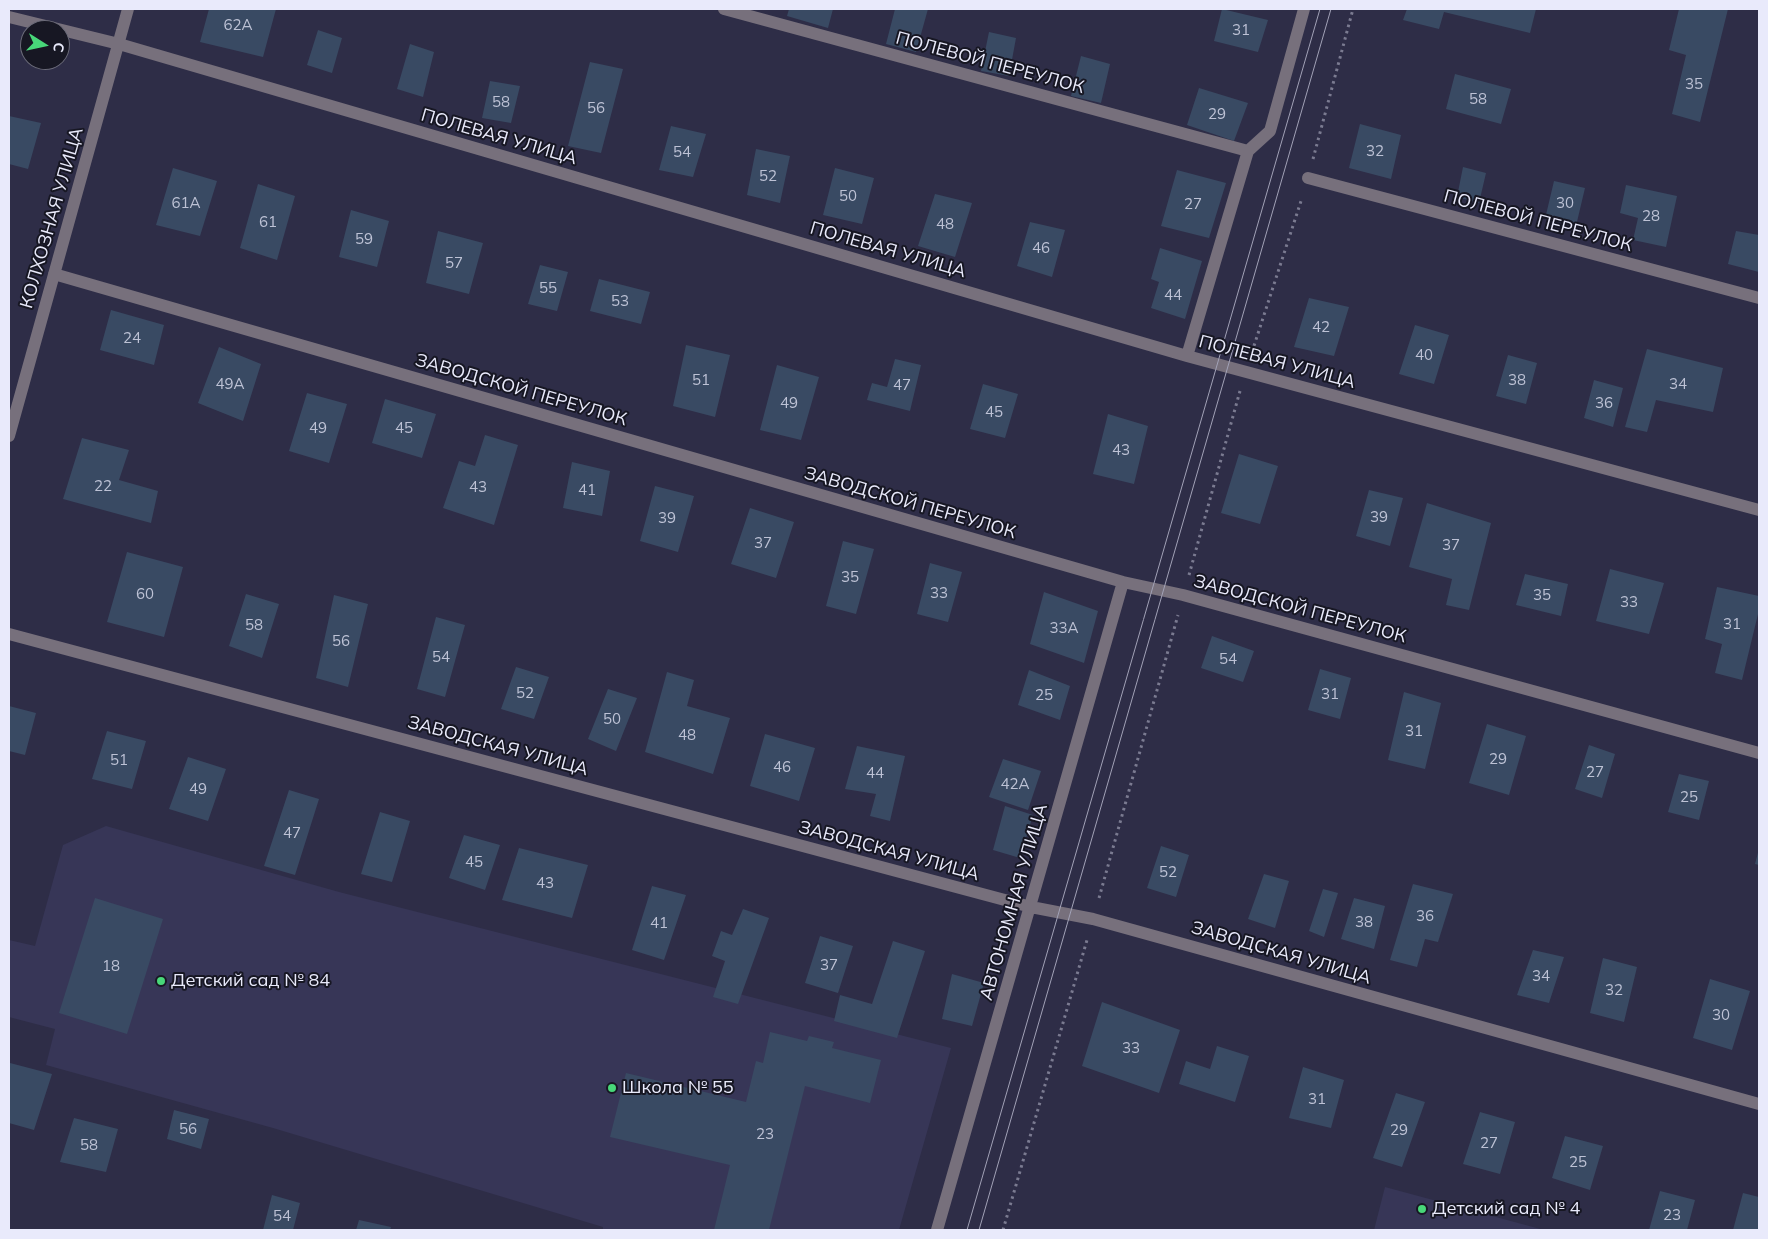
<!DOCTYPE html>
<html>
<head>
<meta charset="utf-8">
<style>
	body { margin:0 }
	#map { position:relative; width:1768px; height:1239px; overflow:hidden; background:#2e2d47; font-family:Mulish,sans-serif }
	canvas { display:block }
	.frame { position:absolute; inset:0; border:10px solid #e9eafb; pointer-events:none }
	.north { position:absolute; left:20px; top:20px; width:50px; height:50px; box-sizing:border-box; background:#171723; border:1px solid #6b6b79; border-radius:50%; rotate:100deg; font-size:14px; font-weight:700; line-height:20px; text-align:center; color:#e9eafb }
	.north::after { content:''; display:block; margin:auto; width:18px; height:22px; background:#48d779; clip-path:polygon(50% 0,100% 100%,50% 72%,0 100%) }
</style>
</head>
<body>
<div id="map">
<canvas width="1768" height="1239"></canvas>
<div class="frame"></div>
<div class="north">С</div>
</div>
<script>
const c = document.querySelector('canvas').getContext('2d');
c.lineJoin = 'round';
function paint(path, color) { c.fillStyle = color; c.fill(path, 'evenodd'); }
function stroke(path, color, width, dash) { c.strokeStyle = color; c.lineWidth = width; c.lineCap = dash ? 'butt' : 'round'; c.setLineDash(dash || []); c.stroke(path); }
function drawText(font, color, halo, rows, align = 'center') {
  c.font = font + ' Mulish,sans-serif'; c.lineWidth = 4; c.setLineDash([]); c.textBaseline = 'middle'; c.strokeStyle = halo; c.fillStyle = color; for (const [text, x, y, turn = 0] of rows) {
    c.save(); c.translate(x, y); c.rotate((+turn || 0) * Math.PI / 180); c.textAlign = isNaN(turn) ? turn : align; if (halo) c.strokeText(text, 0, 0); c.fillText(text, 0, 0); c.restore();
  }
}
const built = new Path2D(`
	M106,826l233,66 612,156 -52,182h-296v-3l-330,-99 -227,-63 9,-36 -46,-12v-77l26,6 28,-101z
	M1385,1187l159,43h-170z`);
const building = new Path2D(`
	M209,9h67l-13,48 -63,-15z
	M789,9h44l-5,19 -41,-12z
	M895,9h33l-12,43 -30,-8z
	M1222,9l46,11 -10,32 -44,-11z
	M1407,9h129l-6,24 -86,-21 -5,17 -36,-9z
	M1679,9h49l-28,113 -28,-8 14,-59 -17,-5z
	M318,30l24,8 -10,35 -25,-8z
	M989,32l27,6 -7,38 -28,-5z
	M410,44l24,8 -11,45 -26,-8z
	M1081,56l29,8 -9,39 -30,-7z
	M590,62l33,7 -22,84 -33,-7z
	M1455,74l56,15 -10,35 -55,-15z
	M490,81l30,5 -9,37 -29,-5z
	M1199,88l49,15 -14,38 -47,-16z
	M9,116l32,7 -13,46 -19,-5z
	M1360,124l41,11 -10,44 -42,-11z
	M671,126l35,8 -13,43 -34,-7z
	M756,149l34,7 -10,47 -33,-8z
	M1463,167l23,6 -7,30 -22,-6z
	M173,168l44,13 -17,55 -44,-11z
	M835,168l39,10 -12,46 -39,-9z
	M1177,170l49,13 -17,55 -48,-12z
	M1554,181l31,7 -9,38 -31,-7z
	M258,184l37,12 -18,64 -37,-12z
	M1626,185l51,11 -11,51 -33,-7 5,-22 -18,-5z
	M935,194l37,9 -17,54 -37,-11z
	M351,210l38,11 -12,46 -38,-10z
	M1030,222l35,8 -13,47 -35,-11z
	M438,231l45,12 -14,51 -43,-11z
	M1736,231l23,4v37l-31,-8z
	M1160,248l42,13 -17,58 -34,-11 8,-26 -8,-3z
	M540,265l28,7 -11,39 -29,-7z
	M599,279l51,13 -9,32 -51,-13z
	M1309,298l40,9 -15,49 -40,-9z
	M111,310l53,15 -10,40 -54,-15z
	M1415,325l34,10 -15,49 -35,-10z
	M686,345l44,10 -15,62 -42,-11z
	M219,347l42,17 -18,57 -45,-18z
	M1647,349l76,19 -10,44 -57,-12 -9,32 -22,-5z
	M1508,355l29,8 -11,41 -30,-8z
	M895,359l26,6 -11,46 -43,-11 5,-17 15,4z
	M777,365l42,12 -18,63 -41,-10z
	M1594,380l29,8 -10,39 -29,-9z
	M983,384l35,10 -13,44 -35,-9z
	M307,393l40,11 -18,59 -40,-12z
	M385,399l51,15 -14,44 -50,-15z
	M1108,414l40,12 -14,58 -41,-10z
	M485,435l33,10 -24,80 -51,-17 16,-47 16,5z
	M82,438l47,12 -10,30 39,11 -7,32 -88,-24z
	M1239,454l39,12 -18,58 -39,-11z
	M572,462l38,9 -8,45 -39,-8z
	M655,486l39,10 -16,56 -38,-11z
	M1369,490l34,8 -13,48 -34,-10z
	M1427,503l64,20 -22,87 -23,-5 6,-26 -43,-12z
	M750,508l44,14 -18,56 -45,-14z
	M843,541l31,8 -18,65 -30,-8z
	M127,552l56,15 -19,70 -57,-15z
	M930,563l32,9 -14,50 -31,-8z
	M1610,569l54,14 -15,51 -53,-13z
	M1525,574l43,10 -7,32 -45,-11z
	M1717,587l42,9v14l-17,70 -27,-7 7,-29 -17,-5z
	M1044,592l54,19 -14,52 -54,-19z
	M246,594l33,10 -17,54 -33,-12z
	M334,595l34,9 -20,83 -32,-9z
	M436,617l29,8 -20,72 -28,-8z
	M1212,636l42,15 -11,31 -42,-14z
	M516,667l33,10 -15,42 -33,-10z
	M1320,669l31,9 -11,41 -32,-9z
	M1029,670l41,16 -10,34 -42,-15z
	M667,672l27,8 -7,26 43,12 -17,56 -68,-22z
	M608,689l29,9 -21,53 -28,-12z
	M1404,692l37,11 -16,66 -37,-9z
	M9,706l27,7 -11,42 -16,-4z
	M1487,724l39,12 -17,59 -40,-12z
	M107,731l39,10 -14,48 -40,-10z
	M765,734l50,14 -16,53 -49,-15z
	M1589,745l26,9 -13,44 -27,-9z
	M857,746l48,10 -15,65 -20,-5 6,-22 -31,-5z
	M188,757l38,12 -18,52 -39,-12z
	M1003,759l38,12 -13,39 -39,-13z
	M1679,774l30,7 -10,39 -31,-8z
	M289,790l30,9 -24,76 -31,-9z
	M1005,806l28,9 -13,43 -27,-8z
	M380,812l30,9 -18,61 -31,-8z
	M464,835l36,10 -15,45 -36,-12z
	M1161,846l28,9 -13,42 -29,-9z
	M519,848l69,17 -16,53 -70,-18z
	M1759,849v16l-4,-1z
	M1264,874l25,7 -14,47 -27,-9z
	M1413,884l40,10 -15,48 -13,-3 -8,28 -27,-7z
	M652,886l34,9 -22,65 -32,-10z
	M1323,889l15,4 -14,44 -15,-6z
	M95,898l68,21 -36,115 -68,-21z
	M1354,898l31,8 -11,43 -33,-10z
	M743,909l26,9 -31,86 -25,-7 12,-36 -13,-5 9,-25 11,4z
	M820,936l33,10 -15,47 -33,-10z
	M893,941l32,10 -28,87 -63,-17 6,-26 32,9z
	M1533,950l31,7 -15,46 -32,-8z
	M1603,958l34,9 -13,55 -34,-9z
	M952,974l32,9 -12,43 -30,-7z
	M1710,979l40,12 -18,59 -39,-12z
	M1102,1002l78,28 -21,63 -77,-27z
	M770,1032l37,9 2,-5 25,6 -2,6 49,12 -11,43 -65,-17 -36,144h-55l16,-65 -120,-28 16,-64 120,29 10,-41 7,2z
	M1217,1046l32,10 -14,46 -56,-18 7,-23 24,8z
	M10,1063l42,11 -18,56 -25,-7z
	M1303,1067l41,13 -13,48 -42,-10z
	M1396,1093l29,9 -23,65 -29,-9z
	M174,1110l35,9 -8,30 -34,-10z
	M1480,1112l35,10 -15,52 -37,-10z
	M74,1118l44,11 -12,43 -46,-10z
	M1565,1136l38,10 -13,44 -38,-12z
	M1660,1191l35,9 -8,30h-38z
	M1743,1193l16,4v33h-26z
	M272,1195l28,8 -7,27h-30z
	M359,1220l32,7 -1,3h-34z`);
const path = new Path2D(`
	M1313,159l40,-150
	M1252,352l50,-154
	M1189,575l51,-184
	M1099,898l79,-283
	M1003,1230l84,-290`);
const minor = new Path2D(`
	M724,9l524,142
	M9,17l110,27 1068,312 572,154
	M1308,178l451,120
	M54,274l1069,308 60,13 576,158
	M1187,356l61,-205 22,-20 34,-122
	M9,436l119,-427
	M9,634l1022,273 62,12 666,185
	M937,1230l186,-648`);
const tram = new Path2D(`
	M967,1230l353,-1221
	M979,1230l352,-1221`);
const markers = [
	[161,981,5,"#48d779"],
	[612,1088,5,"#48d779"],
	[1422,1209,5,"#48d779"]
];
const numberNames = [
	["62А",238,25],
	["31",1241,30],
	["35",1694,84],
	["58",1478,99],
	["58",501,102],
	["56",596,108],
	["29",1217,114],
	["32",1375,151],
	["54",682,152],
	["52",768,176],
	["50",848,196],
	["61А",186,203],
	["30",1565,203],
	["27",1193,204],
	["28",1651,216],
	["61",268,222],
	["48",945,224],
	["59",364,239],
	["46",1041,248],
	["57",454,263],
	["55",548,288],
	["44",1173,295],
	["53",620,301],
	["42",1321,327],
	["24",132,338],
	["40",1424,355],
	["51",701,380],
	["38",1517,380],
	["49А",230,384],
	["34",1678,384],
	["47",902,385],
	["49",789,403],
	["36",1604,403],
	["45",994,412],
	["49",318,428],
	["45",404,428],
	["43",1121,450],
	["22",103,486],
	["43",478,487],
	["41",587,490],
	["39",1379,517],
	["39",667,518],
	["37",763,543],
	["37",1451,545],
	["35",850,577],
	["33",939,593],
	["60",145,594],
	["35",1542,595],
	["33",1629,602],
	["31",1732,624],
	["58",254,625],
	["33А",1064,628],
	["56",341,641],
	["54",441,657],
	["54",1228,659],
	["52",525,693],
	["31",1330,694],
	["25",1044,695],
	["50",612,719],
	["31",1414,731],
	["48",687,735],
	["29",1498,759],
	["51",119,760],
	["46",782,767],
	["27",1595,772],
	["44",875,773],
	["42А",1015,784],
	["49",198,789],
	["25",1689,797],
	["47",292,833],
	["45",474,862],
	["52",1168,872],
	["43",545,883],
	["36",1425,916],
	["38",1364,922],
	["41",659,923],
	["37",829,965],
	["18",111,966],
	["34",1541,976],
	["32",1614,990],
	["30",1721,1015],
	["33",1131,1048],
	["31",1317,1099],
	["56",188,1129],
	["29",1399,1130],
	["23",765,1134],
	["27",1489,1143],
	["58",89,1145],
	["25",1578,1162],
	["23",1672,1215],
	["54",282,1216]
];
const streetNames = [
	["ПОЛЕВОЙ ПЕРЕУЛОК",990,63,15],
	["ПОЛЕВАЯ УЛИЦА",499,137,16],
	["КОЛХОЗНАЯ УЛИЦА",52,218,-74],
	["ПОЛЕВОЙ ПЕРЕУЛОК",1538,221,15],
	["ПОЛЕВАЯ УЛИЦА",888,250,16],
	["ПОЛЕВАЯ УЛИЦА",1277,362,15],
	["ЗАВОДСКОЙ ПЕРЕУЛОК",521,390,16],
	["ЗАВОДСКОЙ ПЕРЕУЛОК",910,503,16],
	["ЗАВОДСКОЙ ПЕРЕУЛОК",1300,609,15],
	["ЗАВОДСКАЯ УЛИЦА",498,746,15],
	["ЗАВОДСКАЯ УЛИЦА",889,851,15],
	["АВТОНОМНАЯ УЛИЦА",1014,902,-74],
	["ЗАВОДСКАЯ УЛИЦА",1281,953,16]
];
const poiNames = [
	["Детский сад № 84",171,981],
	["Школа № 55",622,1088],
	["Детский сад № 4",1432,1209]
];
paint(built, '#373657');
paint(building, '#394a63');
stroke(path, '#7b7b91', 3, [2.5, 4]);
stroke(minor, '#77707c', 12);
stroke(tram, '#a2a2b7', 1);
for (const [x, y, r, color] of markers) { const dot = new Path2D(); dot.arc(x, y, r, 0, 2 * Math.PI); c.fillStyle = color; c.fill(dot); stroke(dot, '#171723', 2); }
drawText('15px', '#bdc2d5', null, numberNames);
drawText('18px', '#e9eafb', '#171723', streetNames);
drawText('18px', '#e9eafb', '#171723', poiNames, 'left');
</script>
</body>
</html>
